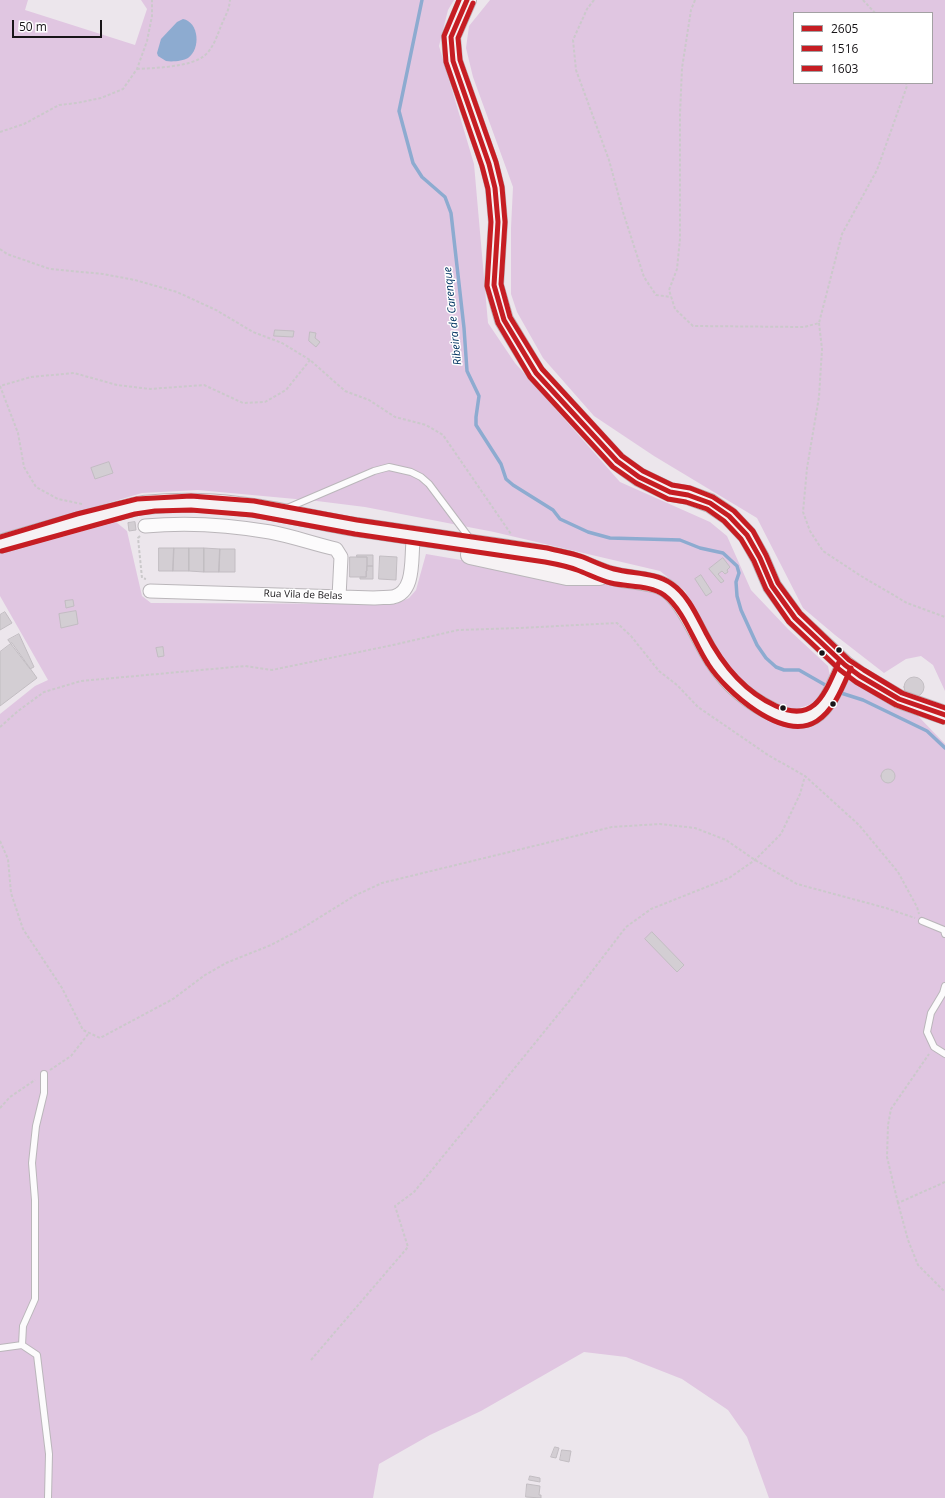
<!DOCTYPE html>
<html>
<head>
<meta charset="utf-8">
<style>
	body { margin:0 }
	#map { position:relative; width:945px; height:1498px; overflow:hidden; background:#ece6ec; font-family:"Open Sans",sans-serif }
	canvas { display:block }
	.legend { position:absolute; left:793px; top:12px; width:140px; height:72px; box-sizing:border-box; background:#fff; border:1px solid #a3a1a3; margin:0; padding:5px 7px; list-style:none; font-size:12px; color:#181518 }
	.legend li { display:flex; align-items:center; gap:8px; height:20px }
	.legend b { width:20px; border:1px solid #a3a1a3 }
	.scale { position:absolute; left:12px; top:20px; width:90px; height:18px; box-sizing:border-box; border:2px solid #181518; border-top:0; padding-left:5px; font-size:12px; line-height:14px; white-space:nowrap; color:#181518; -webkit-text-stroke:3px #fff; paint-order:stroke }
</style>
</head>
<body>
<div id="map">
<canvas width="945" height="1498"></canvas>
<ul class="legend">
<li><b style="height:5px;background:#c61d23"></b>2605</li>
<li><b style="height:5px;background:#c61d23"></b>1516</li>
<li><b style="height:5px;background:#c61d23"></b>1603</li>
</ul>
<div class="scale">50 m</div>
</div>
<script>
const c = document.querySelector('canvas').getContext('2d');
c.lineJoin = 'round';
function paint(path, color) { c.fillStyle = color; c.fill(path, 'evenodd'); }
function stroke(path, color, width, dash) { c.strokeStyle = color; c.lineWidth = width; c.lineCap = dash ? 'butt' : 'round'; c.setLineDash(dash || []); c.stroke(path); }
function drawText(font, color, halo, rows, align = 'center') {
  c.font = font + ' "Open Sans",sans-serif'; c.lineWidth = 3; c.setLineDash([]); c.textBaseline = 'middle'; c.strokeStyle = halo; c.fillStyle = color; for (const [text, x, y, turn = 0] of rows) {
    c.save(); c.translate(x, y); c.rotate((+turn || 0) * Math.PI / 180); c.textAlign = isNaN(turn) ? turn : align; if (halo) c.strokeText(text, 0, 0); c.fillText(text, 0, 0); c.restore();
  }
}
const green = new Path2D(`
	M0,0h28l-3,10 110,35 12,-36 -6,-9h313l-6,10 -9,36 35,118 14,159 27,40 105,119 90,40 17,14 24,54 37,39 40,37 2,10 -9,20 -6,7 -22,7 -6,-1 -26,-12 -14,-10 -28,-28 -34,-68 -25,-20 -166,-39 -129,-25 -48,-6 -119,-11 -56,3 -142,42z
	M490,0h455v691l-12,-26 -12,-9 -15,3 -22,14 -49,-38 -32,-27 -46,-90 -103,-62 -60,-40 -51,-58 -26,-46 -6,-18v-66l2,-41 -40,-110 -7,-29 3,-22zM794,13h138v70h-138z
	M116,522l11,9 15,65 9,7 245,1 13,-6 7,-8 10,-36 157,27 79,11 21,29 102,104 15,4 12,-2 6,-4 23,-39 8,-3 6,1 59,29 4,5 27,28v754h-176l-22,-61 -19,-27 -46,-31 -56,-22 -42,-5 -103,59 -51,24 -51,29 -6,34h-373v-784l35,-28 13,-6 -48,-84v-42z`);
const water = new Path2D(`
	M183,19c16,3 18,30 5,39 -5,3 -16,4 -22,3l-8,-5 -1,-3 4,-14 16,-17z`);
const stream = new Path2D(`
	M422,0l-23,111 14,52 9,14 23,20 6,16 13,115 3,43 12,25 -3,21v8l25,39 5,15 7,6 40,25 7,9 28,13 22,6 70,2 20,8 23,5 14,13 2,7 -3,9 1,14 4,14 16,35 9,13 10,9 8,3h15l28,16
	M841,693l22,7 64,31 18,17`);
const building = new Path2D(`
	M275,330l19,1 -1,6 -19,-1z
	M310,332l6,1 -1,5 5,4 -4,5 -7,-6z
	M109,462l4,11 -18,6 -4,-11z
	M135,522l1,8 -7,1 -1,-8z
	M159,548h15l-1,23h-14z
	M174,548h15v23h-16z
	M189,548h15v24l-15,-1z
	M204,548l16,1 -1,23h-15z
	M220,549h15v23h-16z
	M357,555h16v11h-6v-9h-10z
	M380,556l17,1 -1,23 -17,-1z
	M350,557h17v14h-1v6h-16z
	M723,558l7,9 -3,3 1,2 -3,2 -3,-3 -4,3 6,7 -3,2 -12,-14z
	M367,566h6v13h-13v-2h6z
	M701,575l11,17 -6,4 -11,-17z
	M73,600l1,6 -8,2 -1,-7z
	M76,611l2,13 -17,4 -2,-14z
	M5,612l7,11 -12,7v-15z
	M19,634l15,33 -4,2 -22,-29z
	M12,643l25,35 -37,28v-54z
	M163,647l1,9 -6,1 -2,-9z
	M904 687a10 10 0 1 1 20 0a10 10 0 1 1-20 0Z
	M881 776a7 7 0 1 1 14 0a7 7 0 1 1-14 0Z
	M652,932l32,33 -7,7 -32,-33z
	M555,1447l4,1 -3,10 -5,-1z
	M562,1450l9,1 -2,11 -9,-2z
	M530,1476l10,2v4l-11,-2z
	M527,1484l13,2 -1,9h2v3l-15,-1z`);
const path = new Path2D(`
	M594,0l-7,9 -14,31 3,30 33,90 14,52 21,65 12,18 15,2
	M695,0l-4,10 -9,58 -2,46v125l-3,30 -8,21 6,19 18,17 111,1 15,-4 23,-89 35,-64 30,-84 -1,-3
	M863,0l12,13
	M137,69c18,-1 53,-2 67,-13 9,-7 13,-20 17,-30 4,-10 8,-15 9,-26
	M0,132l24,-8 35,-19 18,-2 24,-5 22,-9 14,-20 10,-28 5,-25v-16
	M0,249l7,5 43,15 53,5 32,6 42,12 39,18 37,22 29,11 28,17 35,31 24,9 26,17 31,8 17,10 68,99
	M819,323l3,26 -3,48 -12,71 -4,44 7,19 13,20 38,25 46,27 38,14
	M82,504l-24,-5 -22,-12 -12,-20 -6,-34 -18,-47 31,-9 43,-4 43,12 33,4 54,-4 39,18 22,-1 21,-12 24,-30
	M140,536l-2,2 4,40 4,1
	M0,727l18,-16 26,-19 37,-11 164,-15 27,4 121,-25 65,-15 61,-2 98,-5 14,13 28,35 18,14 21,22 70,48 37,21 54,49 39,47 19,35 2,7
	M0,841l8,18 3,34 12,36 39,59 21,42 17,8 73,-39 32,-24 21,-12 45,-18 30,-16 53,-33 28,-13 230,-56 48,-3 35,4 31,12 29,20 42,24 89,24 29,10
	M50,1070l21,-14 18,-23
	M0,1108l10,-11 25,-17
	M945,1182l-47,21 10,37 10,25 27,27
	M898,1203l-11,-46 1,-32 3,-16 38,-55
	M311,1360l97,-113 -13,-41 19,-14 156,-192 56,-73 25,-18 78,-31 26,-18 26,-26 19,-40 5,-18`);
const lane = new Path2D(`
	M285,509l89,-38 15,-4 22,5 10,5 8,7 42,56
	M922,921l22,9 1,4
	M945,986l-2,7 -12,20 -4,19 7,15 11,7
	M22,1345l1,-19 12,-27v-99l-3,-37 4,-37 8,-33v-19
	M0,1348l22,-3 15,10 12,99 -1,44`);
const street = new Path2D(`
	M145,526c41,-4 85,-1 125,6 22,4 44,12 66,17l5,8 -2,40
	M150,591l224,7c6,-1 13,0 19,-1 22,-5 18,-37 20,-55`);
const secondary = new Path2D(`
	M467,0l-16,37 2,24 36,103 6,24 3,34 -4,63 10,35 32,53 81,88 22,16 31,15 18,3 22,8 19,13 18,19 13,23 12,28 23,32 50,47 15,11 39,23 46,16
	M0,544c35,-10 70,-21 106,-30 12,-3 25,-7 37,-9 32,-3 64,-3 95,1 40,4 79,15 118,21 41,6 82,12 123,18 30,4 60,8 89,15 16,4 30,12 45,16 16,4 32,4 47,9 23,8 40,56 54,76 15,23 37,41 61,52 45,20 54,-15 70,-48
	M470,555l97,21h33`);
const bus1 = new Path2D(`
	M467,0l-16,37 2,24 36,103 6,24 3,34 -4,63 10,35 32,53 81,88 22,16 31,15 18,3 22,8 19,13 18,19 13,23 12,28 23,32 50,47 15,11 39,23 46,16`);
const bus2 = new Path2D(`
	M459,0l-15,36 2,26 36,104 6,23 3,33 -4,64 11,37 32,54 83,90 23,16 32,16 18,3 21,7 17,12 17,18 13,22 12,28 23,33 51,48 16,12 40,23 47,17
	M2,551l133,-37 20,-3 36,-1 61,5 103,19 190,28c11,2 22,4 32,8 11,4 22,10 34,13 17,4 39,2 53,12 20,15 30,48 44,69 17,27 75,79 109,57 18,-12 26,-35 34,-53`);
const bus3 = new Path2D(`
	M473,3l-15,35 2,22 36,102 6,25 3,35 -4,62 9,33 32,52 80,87 21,15 29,14 18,3 23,9 21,14 19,20 13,24 12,28 22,30 49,47 15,10 38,23 43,15
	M0,537l77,-23 60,-15 54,-3 63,5 103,19 190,28c12,3 24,5 36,9 10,4 20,9 31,12 19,5 41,3 58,15 16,11 25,32 34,49 16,31 37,58 70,73 40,18 49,-14 63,-44`);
const markers = [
	[839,650,3.5,"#181518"],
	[822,653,3.5,"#181518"],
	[833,704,3.5,"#181518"],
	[783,708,3.5,"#181518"]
];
const streetNames = [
	["Rua Vila de Belas",303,595,2]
];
const waterNames = [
	["Ribeira de Carenque",453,316,-96]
];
paint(green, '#e0c6e1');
paint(water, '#8dabd0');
stroke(stream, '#8dabd0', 3.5);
paint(building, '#d3ced3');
stroke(building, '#c2bdc2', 1);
stroke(lane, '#bab6ba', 8);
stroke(street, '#bab6ba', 15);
stroke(secondary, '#bab6ba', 20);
stroke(path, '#cbc9cb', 2, [3, 2]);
stroke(lane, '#fcfbfc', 6);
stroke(street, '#fcfbfc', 13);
stroke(secondary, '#f6f2f4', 18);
stroke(bus1, '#c61d23', 5);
stroke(bus2, '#c61d23', 5);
stroke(bus3, '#c61d23', 5);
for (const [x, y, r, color] of markers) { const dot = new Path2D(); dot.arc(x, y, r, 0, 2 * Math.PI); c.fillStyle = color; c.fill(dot); stroke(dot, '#fff', 1.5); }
drawText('10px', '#181518', '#fff', streetNames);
drawText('italic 11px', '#003361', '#fff', waterNames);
</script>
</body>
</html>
